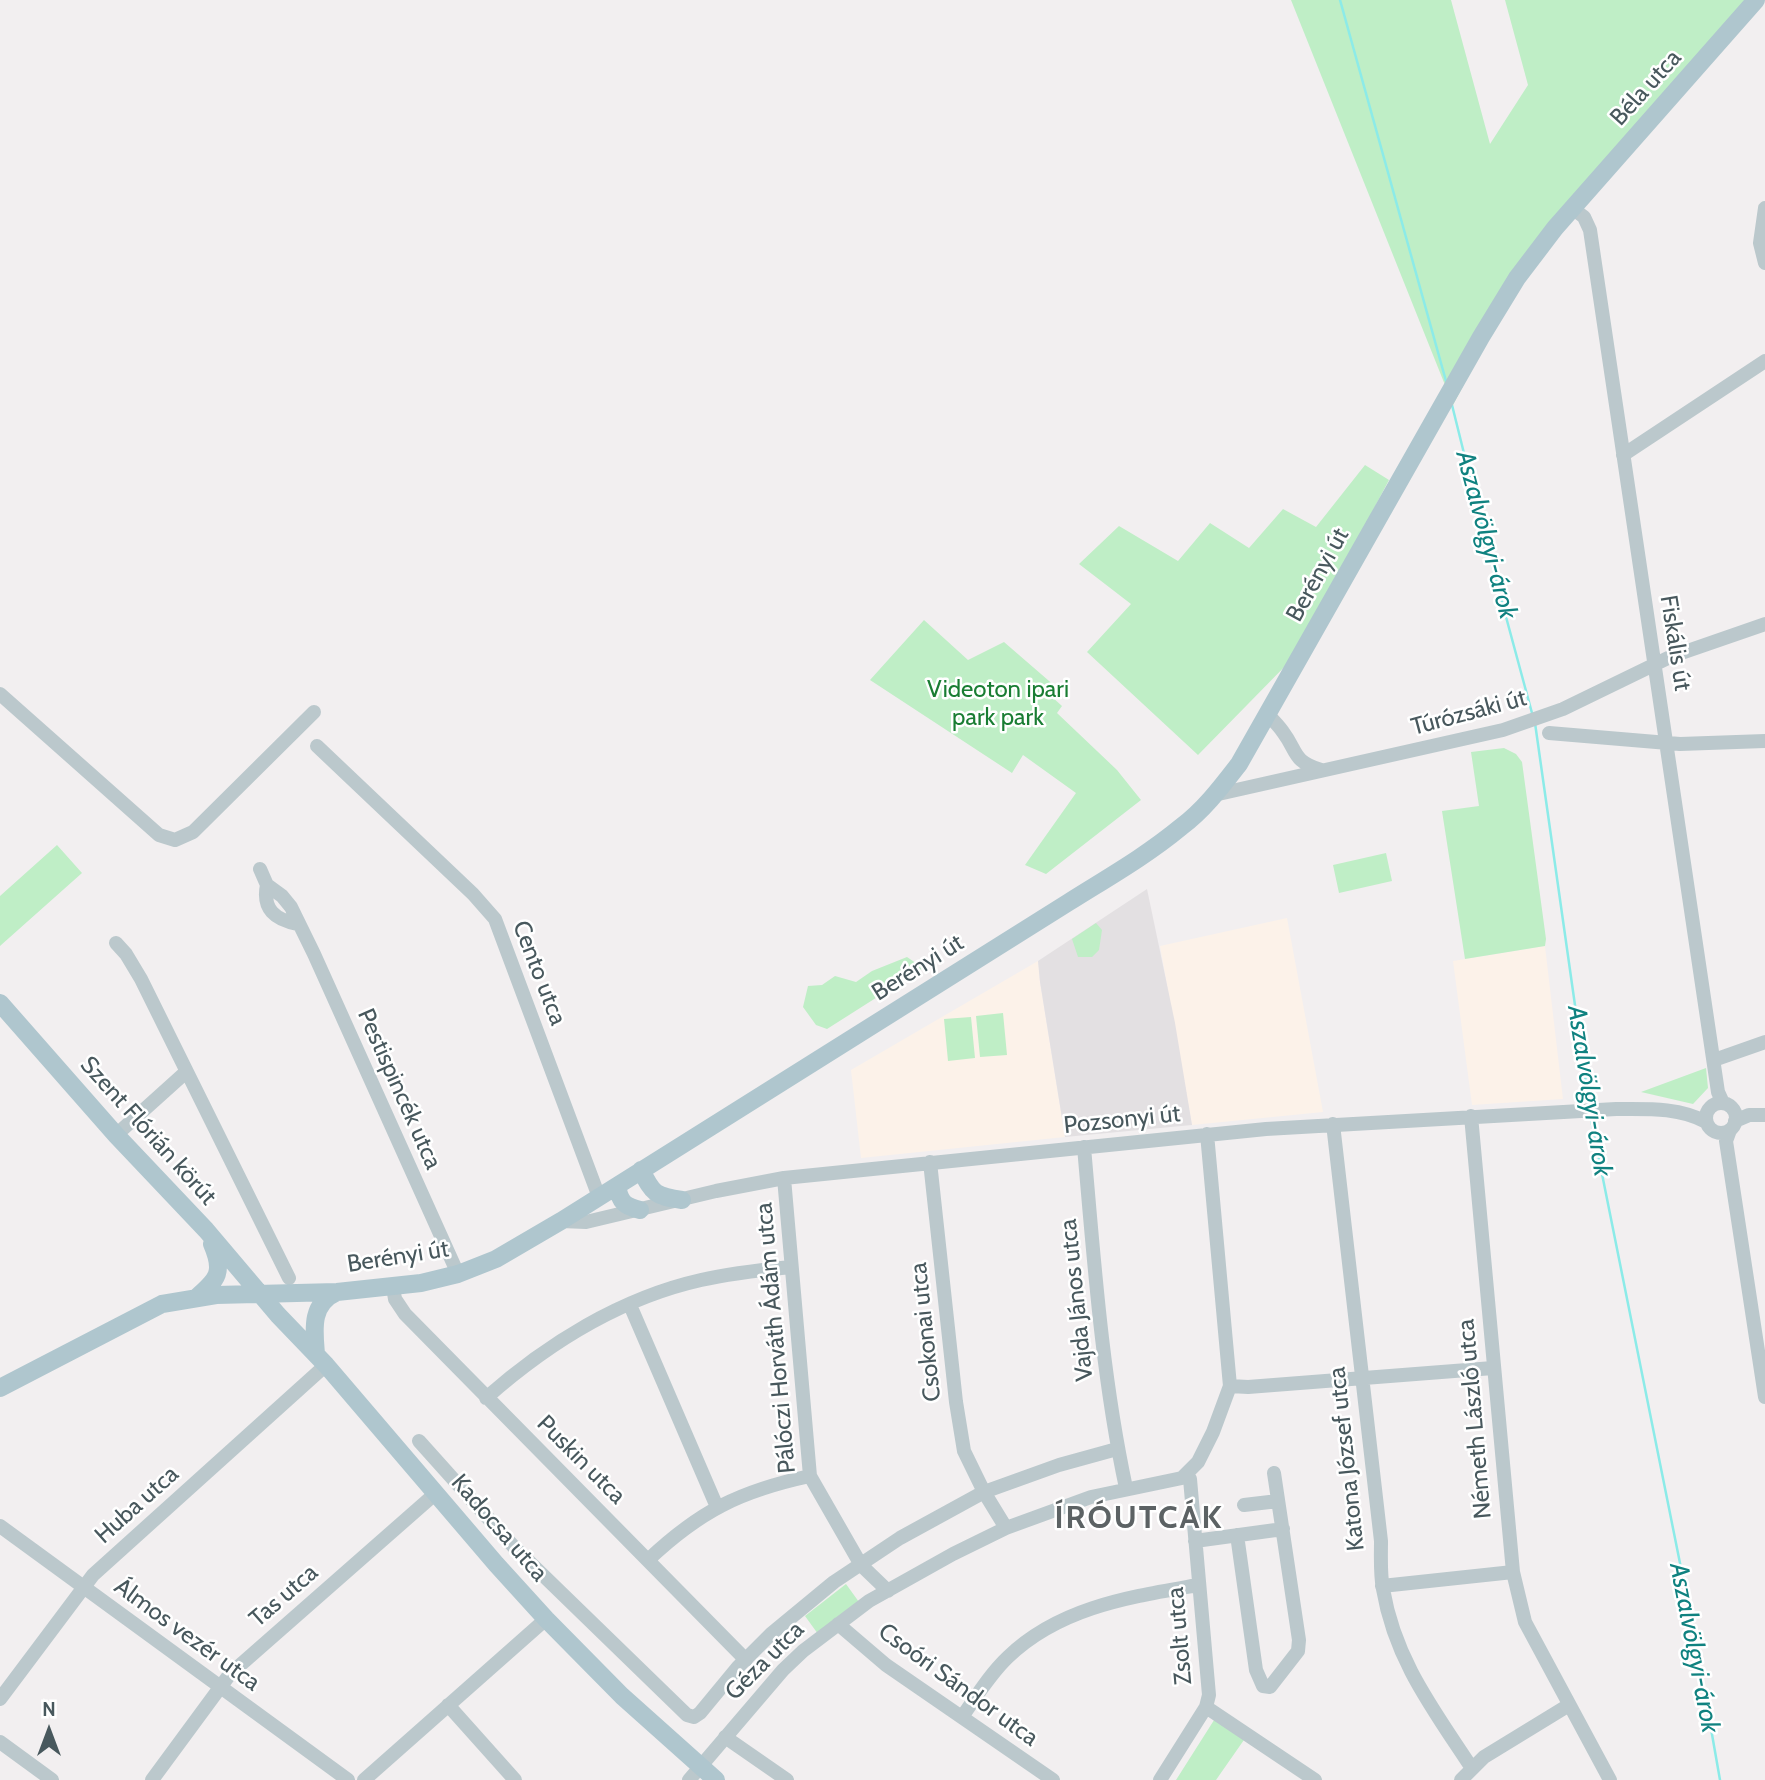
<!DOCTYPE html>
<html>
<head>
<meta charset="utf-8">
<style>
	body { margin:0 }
	#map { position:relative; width:1765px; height:1780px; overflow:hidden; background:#f2eff0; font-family:Cabin,sans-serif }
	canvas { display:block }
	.north { position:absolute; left:14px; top:1696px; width:70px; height:70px; -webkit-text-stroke:5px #fff; paint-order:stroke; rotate:0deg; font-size:19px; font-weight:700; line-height:28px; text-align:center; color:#48585d }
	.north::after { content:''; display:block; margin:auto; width:24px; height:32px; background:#48585d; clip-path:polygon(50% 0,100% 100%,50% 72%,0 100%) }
</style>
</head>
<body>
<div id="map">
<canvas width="1765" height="1780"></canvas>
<div class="north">N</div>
</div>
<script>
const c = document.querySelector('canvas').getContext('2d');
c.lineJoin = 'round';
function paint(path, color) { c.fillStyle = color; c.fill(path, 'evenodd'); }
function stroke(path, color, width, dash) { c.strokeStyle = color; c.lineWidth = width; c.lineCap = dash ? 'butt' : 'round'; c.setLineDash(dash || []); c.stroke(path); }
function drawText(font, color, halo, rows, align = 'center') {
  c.font = font + ' Cabin,sans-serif'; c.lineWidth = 5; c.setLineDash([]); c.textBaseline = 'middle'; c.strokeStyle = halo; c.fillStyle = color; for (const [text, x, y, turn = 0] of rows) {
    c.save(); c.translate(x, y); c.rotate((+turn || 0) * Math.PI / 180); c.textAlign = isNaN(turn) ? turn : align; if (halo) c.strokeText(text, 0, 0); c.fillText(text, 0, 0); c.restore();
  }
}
const commercial = new Path2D(`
	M1287,918l36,194 -131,13 -32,-179z
	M1545,946l18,153 -91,6 -19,-144z
	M1038,961l2,21 25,155 -204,21 -10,-88z`);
const education = new Path2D(`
	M1147,889l28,134 17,102 -127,12 -25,-155 -2,-21z`);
const green = new Path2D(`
	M1291,0h160l39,144 38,-59 -23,-85h240l-215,259 -77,146z
	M1365,465l24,15 -92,174 -99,101 -111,-103 44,-48 -52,-40 40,-38 59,35 32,-38 39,25 34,-39 33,18z
	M924,620l44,40 36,-18 52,45 -5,9 11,10 -5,7 60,57 24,30 -95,74 -21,-9 51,-72 -53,-38 -11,18 -142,-93z
	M1504,748l12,6 6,8 24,177 -1,7 -80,13 -23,-148 37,-5 -8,-54z
	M57,845l25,28 -82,73v-50z
	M1386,853l6,28 -53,12 -6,-28z
	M1096,923l6,7 -3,20 -7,7h-14l-6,-18z
	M907,957l16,11 -96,61 -11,-4 -13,-18 5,-21 14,-1 13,-9 21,6 16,-11z
	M1003,1013l4,42 -27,2 -4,-41z
	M971,1017l4,41 -27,3 -4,-42z
	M1706,1068l2,20 -15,16 -52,-12z
	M846,1584l13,18 -41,32 -13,-18z
	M1216,1717l30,20 -30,43h-40z`);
const stream = new Path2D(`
	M1340,0l106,381
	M1452,405l37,149 43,159
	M1535,723l54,381
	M1590,1114l106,529 24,137`);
const minor = new Path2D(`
	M1572,208l12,9 6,13 128,862 5,11
	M1765,208l-5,35 5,20
	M1623,455l142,-94
	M0,694l159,141 16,5 18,-8 121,-120
	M1268,715c5,5 11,11 15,17 15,20 9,29 38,38
	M1549,733l131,11 85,-3
	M317,746l156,148 22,25 104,278
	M1214,795l289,-65 60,-21 107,-52 95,-33
	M260,869l7,16 15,11 9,11 23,47 144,320
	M267,885c-5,24 8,35 31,39
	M116,943l10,11 15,25 148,299
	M1714,1060l51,-18
	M1706 1118a15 15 0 1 1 30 0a15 15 0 1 1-30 0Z
	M1471,1116l42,456 12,50 85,158
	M1735,1121l14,-6h16
	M1333,1124l48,417c0,16 -1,33 2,48 12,71 50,120 88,178
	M1730,1130l-4,11 39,256
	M116,1135l70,-63
	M1084,1147c10,114 18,229 42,341
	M930,1162l26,240 8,49 20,41 22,36
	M784,1178l26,298 51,89 27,26
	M561,1221l25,1 130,-31 68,-13 482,-49 350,-20c30,0 63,-2 90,13
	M393,1287l2,12 10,15 341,346
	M630,1305l87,202
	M1230,1386l18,1 245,-19
	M486,1398c61,-54 135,-100 215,-118 30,-7 60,-10 90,-13
	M419,1441l95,106 173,168 7,2 6,-4 38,-46 33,-33 63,-52 66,-44 84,-46 75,-27 58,-16
	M1244,1505l34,-4
	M0,1526l348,254
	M1237,1535l19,135 7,16 7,1 28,-36 1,-11 -25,-167
	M1195,1541l88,-12
	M648,1560c52,-49 92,-69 162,-84
	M1382,1586l131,-14
	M838,1624l48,41 167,115
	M0,1699l93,-124 233,-210
	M448,1705l67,75
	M1206,1707l109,73
	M962,1717c14,-20 28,-43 46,-60 52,-50 122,-60 190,-72
	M725,1737l62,43
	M0,1742l52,38
	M152,1780l78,-106 206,-181
	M364,1780l182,-161
	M689,1780l94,-110 20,-19 66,-50 84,-47 53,-26 85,-31 91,-19 16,-16 15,-30 17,-46 -23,-252
	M1160,1780l46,-73 3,-12 -19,-216 -3,-4
	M1461,1780l23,-23 85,-52`);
const major = new Path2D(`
	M0,1003l116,132 90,95 72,85 48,50 170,199 50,55 76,77 94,84
	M641,1170c12,24 14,26 41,30
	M617,1186c3,16 7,20 23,24
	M197,1297c21,-18 27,-25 15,-53
	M316,1354c-2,-24 -6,-50 21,-62
	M0,1388l162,-84 54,-9 121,-3 84,-9 37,-9 38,-15 65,-38 508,-319c38,-24 77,-46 112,-75 23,-17 41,-41 58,-63l242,-427 36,-59 38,-50 201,-228`);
const streetNames = [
	["Béla utca",1646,88,-48],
	["Berényi út",1318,575,-61],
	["Fiskális út",1675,643,81],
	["Túrózsáki út",1469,713,-15],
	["Berényi út",918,968,-32],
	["Cento utca",539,973,69],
	["Pestispincék utca",399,1089,66],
	["Pozsonyi út",1122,1120,-6],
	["Szent Flórián körút",148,1131,48],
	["Berényi út",398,1257,-9],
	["Vajda János utca",1077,1300,-96],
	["Csokonai utca",926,1332,-96],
	["Pálóczi Horváth Ádám utca",776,1338,-95],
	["Németh László utca",1475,1419,-95],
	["Katona József utca",1347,1459,-96],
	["Puskin utca",581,1460,45],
	["Huba utca",137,1505,-42],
	["Kadocsa utca",499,1528,49],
	["Tas utca",284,1596,-41],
	["Álmos vezér utca",187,1635,36],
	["Zsolt utca",1180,1636,-95],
	["Géza utca",765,1661,-45],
	["Csoóri Sándor utca",958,1685,36]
];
const parkNames = [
	["Videoton ipari",998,690],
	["park park",998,718]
];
const waterNames = [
	["Aszalvölgyi-árok",1486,535,75],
	["Aszalvölgyi-árok",1589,1091,81],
	["Aszalvölgyi-árok",1694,1648,79]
];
const districtNames = [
	["ÍRÓUTCÁK",1139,1519]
];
paint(commercial, '#fcf2e9');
paint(education, '#e3e0e2');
paint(green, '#bfeec6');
stroke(stream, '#8cebe8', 2.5);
stroke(minor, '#bbc8cc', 14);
stroke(major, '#afc6ce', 18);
drawText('24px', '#48585d', '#fff', streetNames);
drawText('24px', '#197d33', '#fff', parkNames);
drawText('italic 26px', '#108280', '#fff', waterNames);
c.letterSpacing = '2px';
drawText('bold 32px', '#5c6264', '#fff', districtNames);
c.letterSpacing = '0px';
</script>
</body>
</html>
